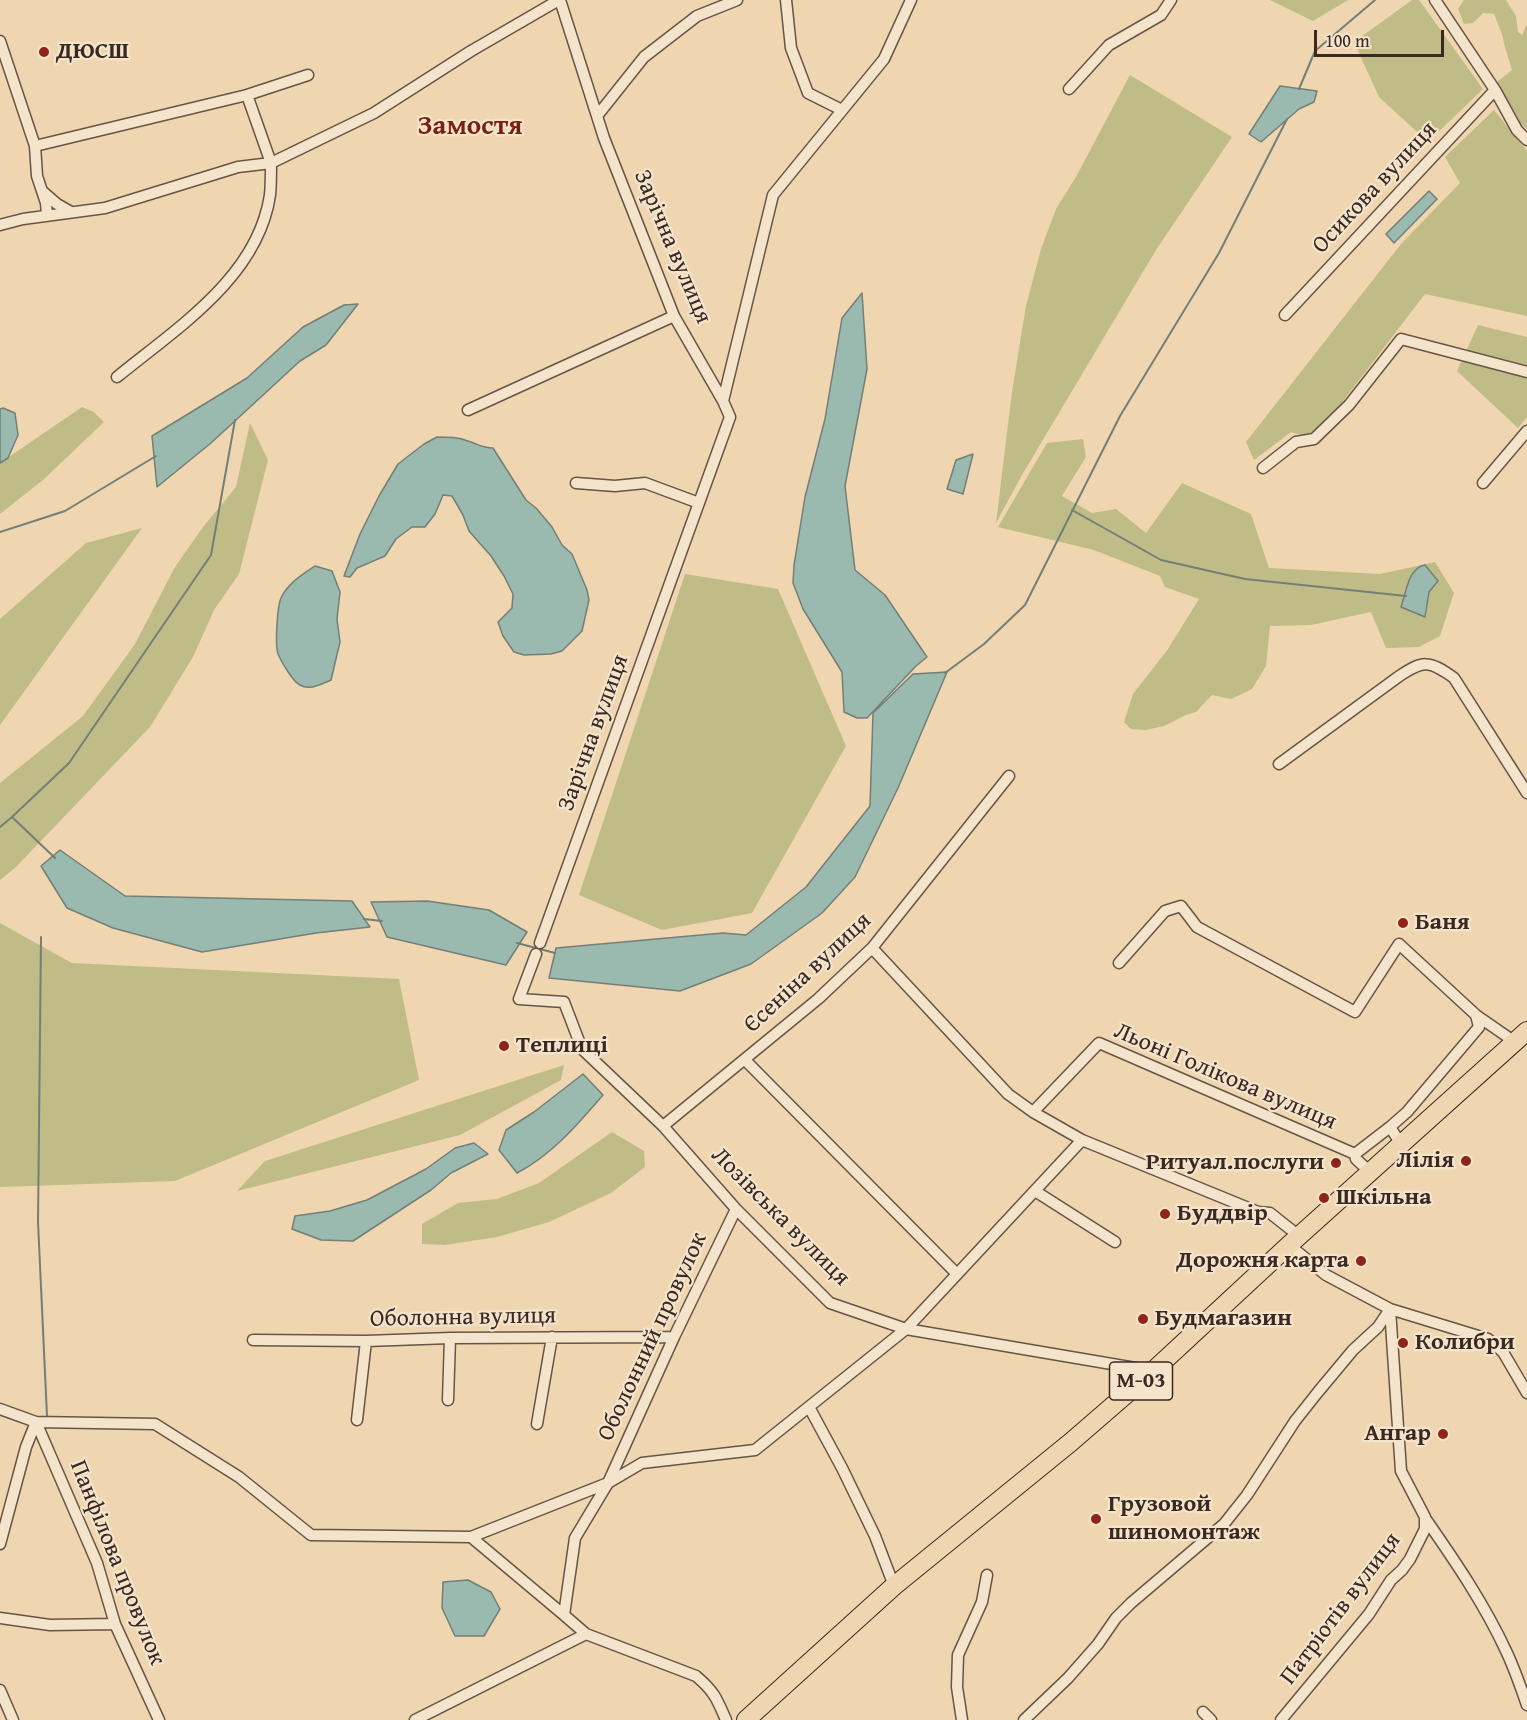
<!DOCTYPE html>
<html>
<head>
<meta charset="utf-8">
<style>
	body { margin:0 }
	#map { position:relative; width:1527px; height:1720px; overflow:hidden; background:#efd6b0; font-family:"Gentium Book Plus",serif }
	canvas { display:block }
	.scale { position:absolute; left:1314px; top:30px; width:130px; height:27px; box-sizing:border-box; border:3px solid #392922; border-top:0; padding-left:8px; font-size:18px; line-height:21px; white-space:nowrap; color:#392922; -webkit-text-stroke:4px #f5e4cc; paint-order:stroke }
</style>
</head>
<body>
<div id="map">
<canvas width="1527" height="1720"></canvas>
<div class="scale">100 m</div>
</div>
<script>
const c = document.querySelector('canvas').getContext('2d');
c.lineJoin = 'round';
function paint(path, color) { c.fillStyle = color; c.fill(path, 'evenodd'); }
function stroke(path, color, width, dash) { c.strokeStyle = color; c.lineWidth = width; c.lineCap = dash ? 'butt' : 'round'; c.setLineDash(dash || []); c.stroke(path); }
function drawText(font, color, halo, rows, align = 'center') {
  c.font = font + ' "Gentium Book Plus",serif'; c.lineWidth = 4.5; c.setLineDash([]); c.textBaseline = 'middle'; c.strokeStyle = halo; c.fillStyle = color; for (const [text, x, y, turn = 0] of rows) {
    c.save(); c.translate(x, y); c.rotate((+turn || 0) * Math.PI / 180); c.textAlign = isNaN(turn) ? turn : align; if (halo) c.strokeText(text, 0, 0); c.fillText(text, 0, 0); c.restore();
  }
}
const green = new Path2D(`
	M1270,0h78l-35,21z
	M1412,0h7l64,89 -55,53 -49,-45 -25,-55z
	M1464,0h42l10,16 2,16 4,3 5,-11v105l-8,-6 -27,-37 20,-16 -7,-23 -3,-13 -8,-20 -11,-1 -10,10 -9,1 -6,-15z
	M1130,75l102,62 -76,113 -134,225 -26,48 16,-131 14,-86 15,-57 15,-40 20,-32z
	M1494,110l33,41v165l-102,-22 -111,145 -23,-7 -37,28 -8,-18 155,-198 59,-61 -15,-26z
	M1478,325l49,12v80l-9,11 -61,-57z
	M82,407l12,5 10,10 -61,58 -43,34v-51z
	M250,423l18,37 -29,114 -25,36 -21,47 -43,70 -134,140 -16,13v-97l83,-67 52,-72 40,-77 28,-40 33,-40z
	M1083,439l3,18 -24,39 30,17 24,-4 30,24 36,-50 69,31 18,54 111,6 55,-12 19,31 -14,43 -21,11 -33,1 -15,-36 -60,13 -41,1 -4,40 -14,23 -21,10 -19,-4 -16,17 -10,3 -22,11 -19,4 -14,-1 -7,-7 9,-28 35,-45 31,-50 -34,-12 -5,-11 -66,-26 -96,-23 49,-84z
	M142,528l-142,197v-106l86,-76z
	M685,574l93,15 68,157 -94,167 -90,17 -83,-35z
	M0,923l72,40 327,16 20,101 -244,101 -175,6z
	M564,1065l-3,15 -101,55 -223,56 28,-30z
	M612,1132l32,19 1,16 -34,26 -62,29 -52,15 -52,8 -23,-1v-20l36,-21 39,-4 42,-16z`);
const water = new Path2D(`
	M1280,86l37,5 -3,11 -15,7 -38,33 -12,-8z
	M1429,191l8,8 -43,44 -8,-9z
	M862,293l5,76 -22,117 10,84 30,25 42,62 -11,9 -49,52h-10l-13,-6 -2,-40 -39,-63 -10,-26 1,-18 11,-68 20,-78 17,-101z
	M358,304l-32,41 -26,16 -89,82 -54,44 -5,-51 95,-58 56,-51 41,-22z
	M3,408l12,5 3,22 -10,23 -8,5v-54z
	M437,437c11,0 21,0 31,4 10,3 14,7 25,7l33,52 10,8 16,19 10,18 10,9 15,36 2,10 -7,31 -20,20 -11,3 -27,1 -10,-3 -11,-16 -5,-14 14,-14 1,-14 -9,-18 -13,-20 -22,-25 -6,-16 -11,-19 -9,-1 -8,19 -10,13h-13l-16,12 -11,17 -28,12 -7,9 -6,-1 16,-42 19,-38 19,-32 26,-20z
	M973,454l-10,40 -16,-5 9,-29z
	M1425,565l13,16 -9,11 -4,25 -24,-10c5,-14 7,-39 24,-42z
	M315,566l17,5 8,21 -3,27 3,23 -9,38c-10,4 -21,11 -31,5 -7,-3 -19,-24 -22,-31 -3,-9 -1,-47 3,-56 7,-15 22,-24 34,-32z
	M947,672l-49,116 -43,89 -33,36 -71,51 -71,27 -131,-13 7,-30 167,-15 23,2 60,-48 64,-81 3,-93 40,-39z
	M60,850l65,46 227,5 18,26 -54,6 -114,19 -89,-24 -46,-20 -26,-42z
	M427,901l62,9 38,22 -21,33 -119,-28 -16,-35z
	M583,1074l20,21c-25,29 -51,60 -86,78l-18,-23 7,-20 28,-18z
	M474,1143l14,11 -37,19 -20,17 -78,51 -32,-1 -29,-11 3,-13 35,-5 37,-11 59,-31 29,-21z
	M468,1580l23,12 9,17 -16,27h-29l-13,-28 1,-26z`);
const stream = new Path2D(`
	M1299,89l16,-38 60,-51
	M1072,510l89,50 84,19 161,17
	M0,532l65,-21 91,-55
	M945,673l39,-29 41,-39 95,-189 99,-163 68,-134
	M12,817l57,-54 142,-208 24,-135
	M0,827l12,-10 43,41
	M364,919l18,2
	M41,937l-3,285 9,194
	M517,943l38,10`);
const street = new Path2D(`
	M786,0l5,48 17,45 34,17
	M1435,0l60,90 22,40 10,10
	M0,41l35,105 2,30 9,27 1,12
	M1069,89l40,-44 52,-30 10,-15
	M247,95l61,-20
	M597,116l47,-59 53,-41 40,-16
	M42,191l15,13 14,8
	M0,225l23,-6 82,-11 133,-41 33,-4 -24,-68 -212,51
	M1285,315l210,-225
	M117,377c60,-49 141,-100 153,-182 1,-10 1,-22 1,-32l103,-50 97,-62 88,-51
	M723,401l50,-206 111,-136 27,-59
	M468,410l206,-94
	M1263,468l33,-26 18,-3 35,-34 52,-66 126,33
	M576,483l39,3 30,-3 54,20
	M1483,483l44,-52
	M1279,764l119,-87c25,-17 31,-17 56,1l73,115
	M540,943l190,-526 -7,-16 -49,-85 -70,-178 -44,-138
	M872,948l136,146 25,18 49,28 176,72 12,1 29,23
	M536,954l-17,45 45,3 18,47 81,77 73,83 94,94 76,26 247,42
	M1119,963l46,-52 16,-5 16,21 158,85 44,-68 77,71 39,27
	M745,1060l212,214
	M1033,1112l66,-69 256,111 1,5 14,13
	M663,1126l155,-127 54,-51 137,-172
	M1401,1144l-11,-17 17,-15 72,-85 -3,-12
	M1355,1154l35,-27
	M1035,1191l80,51
	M1289,1245l37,30 64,34 98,30 15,13 24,41
	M253,1340l113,1 84,-3 224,-1
	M448,1400l2,-62
	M809,1407l33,61 33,68 19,50
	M0,1409l36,13 119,2 84,53 72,58 160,2 137,-54 34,-20 113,-13 151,-121 176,-189
	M357,1420l9,-79
	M36,1422l61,141 18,61 44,96
	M537,1424l15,-87
	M1425,1518c30,43 60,87 82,135 8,17 14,35 20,52
	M471,1537l93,78
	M0,1544l26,-97 10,-25
	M0,1618l50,7 65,-1
	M0,1690l13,30
	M1203,1712l8,8
	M415,1720l171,-86
	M726,1720c-9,-21 -12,-29 -30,-44l-110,-42 -22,-19 11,-77 33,-55 66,-146 62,-128
	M962,1720l-5,-33 1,-32 24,-53 5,-27
	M1024,1720l44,-42 30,-34 18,-26 15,-15 93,-79 23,-29 48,-74 23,-29 35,-42 25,-23 12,-18
	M1281,1720l88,-106 22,-34 11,-10 8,-11 15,-30v-12l-24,-46 -11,-162`);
const highway = new Path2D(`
	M746,1720l148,-134 177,-144 82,-71 136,-126 238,-214`);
const markers = [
	[44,52,6,"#8f2418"],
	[1403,923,6,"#8f2418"],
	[504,1046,6,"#8f2418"],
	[1466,1161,6,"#8f2418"],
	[1336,1163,6,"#8f2418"],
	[1324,1198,6,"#8f2418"],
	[1165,1214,6,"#8f2418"],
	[1361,1261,6,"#8f2418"],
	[1143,1319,6,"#8f2418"],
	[1403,1343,6,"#8f2418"],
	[1443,1434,6,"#8f2418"],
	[1096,1519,6,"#8f2418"]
];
const shields = [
	[1141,1381,63]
];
const shieldNames = [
	["М-03",1141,1381]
];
const poiNames = [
	["ДЮСШ",56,52],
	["Баня",1415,923],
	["Теплиці",516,1046],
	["Лілія",1454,1161,"right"],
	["Ритуал.послуги",1324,1163,"right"],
	["Шкільна",1336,1198],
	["Буддвір",1177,1214],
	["Дорожня карта",1349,1261,"right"],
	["Будмагазин",1155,1319],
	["Колибри",1415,1343],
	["Ангар",1431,1434,"right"],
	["Грузовой",1108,1505],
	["шиномонтаж",1108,1533]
];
const streetNames = [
	["Осикова вулиця",1375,188,-47],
	["Зарічна вулиця",672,247,67],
	["Зарічна вулиця",594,733,-70],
	["Єсеніна вулиця",808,973,-43],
	["Льоні Голікова вулиця",1225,1077,23],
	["Лозівська вулиця",780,1217,45],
	["Оболонна вулиця",463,1318,-1],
	["Оболонний провулок",653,1337,-65],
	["Панфілова провулок",117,1563,68],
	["Патріотів вулиця",1341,1609,-53]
];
const quarterNames = [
	["Замостя",470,127]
];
paint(green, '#bfbc87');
paint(water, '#9ab9af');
stroke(water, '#737f77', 1.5);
stroke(stream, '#737f77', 2);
stroke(street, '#665446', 13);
stroke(highway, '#392922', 20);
stroke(street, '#f5e4cc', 10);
stroke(highway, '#efd6b0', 18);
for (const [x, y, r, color] of markers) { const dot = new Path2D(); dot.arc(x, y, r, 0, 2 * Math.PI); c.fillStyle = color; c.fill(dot); stroke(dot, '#f5e4cc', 2); }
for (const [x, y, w] of shields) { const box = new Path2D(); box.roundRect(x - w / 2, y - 19, w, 38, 4.5); c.fillStyle = '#f5e4cc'; c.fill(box); stroke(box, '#392922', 1.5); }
drawText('bold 22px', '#392922', null, shieldNames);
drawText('bold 24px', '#392922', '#f5e4cc', poiNames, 'left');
drawText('24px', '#392922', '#f5e4cc', streetNames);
drawText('bold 27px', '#7a1f14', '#f5e4cc', quarterNames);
</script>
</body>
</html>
